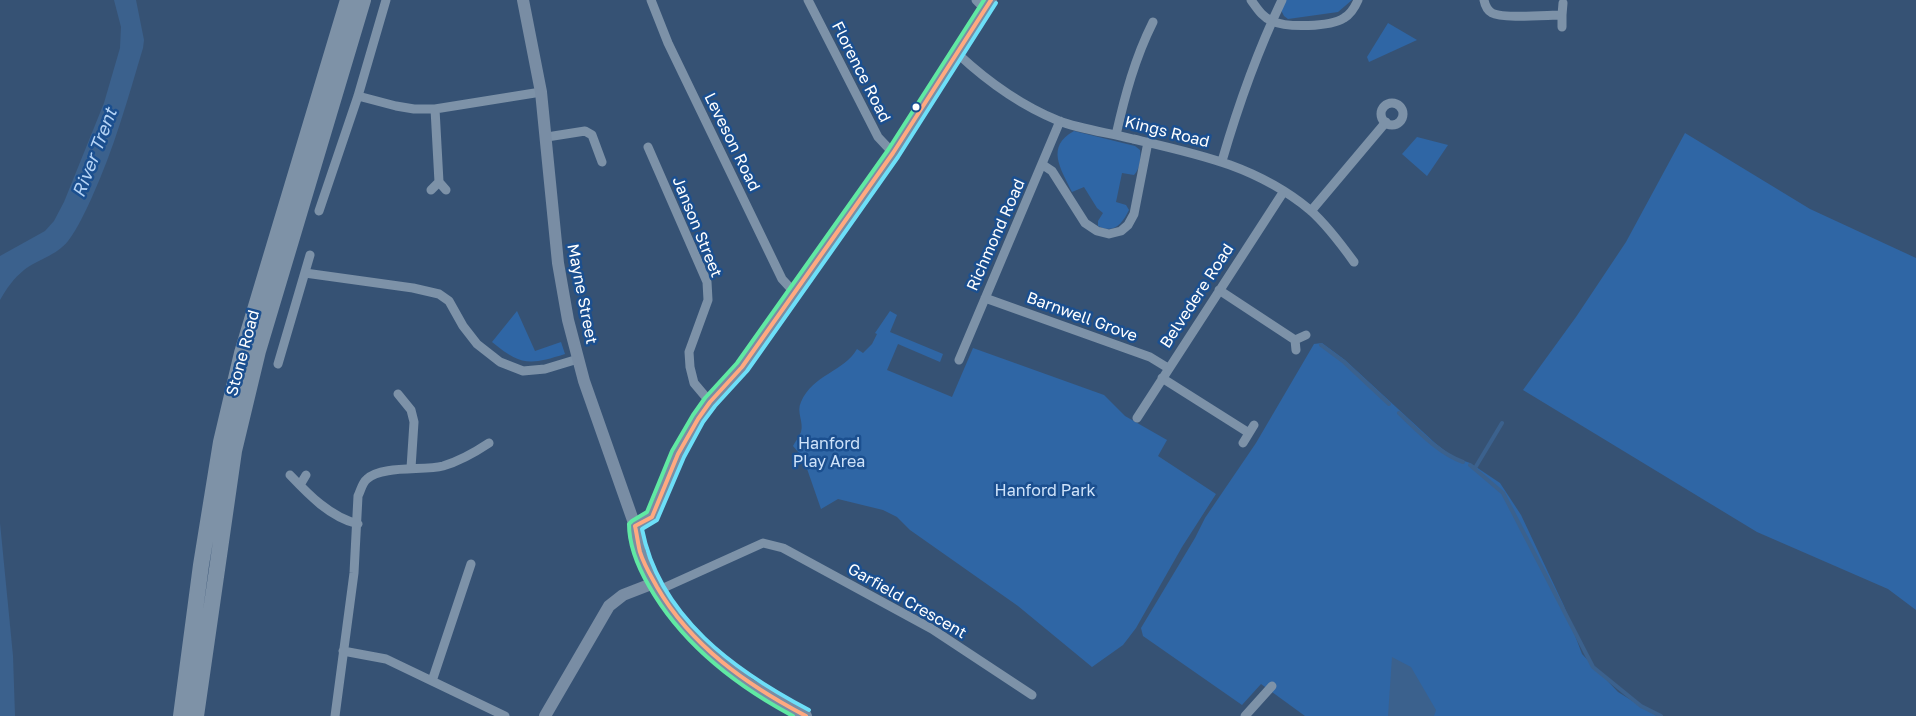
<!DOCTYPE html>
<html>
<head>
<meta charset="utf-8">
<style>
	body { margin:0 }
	canvas { display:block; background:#365274 }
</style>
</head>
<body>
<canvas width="1916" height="716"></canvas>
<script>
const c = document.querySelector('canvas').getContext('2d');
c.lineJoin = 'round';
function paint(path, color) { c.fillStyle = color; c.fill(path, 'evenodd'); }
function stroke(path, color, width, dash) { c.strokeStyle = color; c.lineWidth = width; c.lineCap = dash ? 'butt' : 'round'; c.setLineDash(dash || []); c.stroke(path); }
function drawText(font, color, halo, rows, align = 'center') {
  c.font = font + ' "Golos Text",sans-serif'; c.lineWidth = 5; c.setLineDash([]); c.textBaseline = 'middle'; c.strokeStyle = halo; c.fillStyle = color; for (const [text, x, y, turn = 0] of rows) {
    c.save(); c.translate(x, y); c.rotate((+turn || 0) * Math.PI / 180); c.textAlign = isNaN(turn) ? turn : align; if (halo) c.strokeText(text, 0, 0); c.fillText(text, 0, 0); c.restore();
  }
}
const green = new Path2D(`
	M1286,0h66l-14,12 -50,7 -4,-3 -3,-6z
	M1388,23l29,17 -48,22 -2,-5z
	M1074,131l61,15 5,4c1,8 0,19 -6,25l-12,-2 -6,29 10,3 3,5c-7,14 -15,24 -31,16v-5l5,-8 -6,-5 -13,-21 -12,5c-11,-23 -27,-45 2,-61z
	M1685,133l125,76 106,49v352l-28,-21 -131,-57 -234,-142 53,-73 50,-75z
	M1417,137l31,8 -21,31 -25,-22z
	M517,311l18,40 26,-9 4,12c-35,11 -44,12 -73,-12z
	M890,311l7,4 -7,17 53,22 -3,8 -42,-18 -11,26 65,27 21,-49 131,47 21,21 42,24 -9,16 58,38 -34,53 -46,81 -13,17 -31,22 -74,-61 -108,-76 -13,-13 -14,-7 -45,-11 -17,10 -16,-46 -8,-4 2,-6 -6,-7c2,-4 6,-9 8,-14 3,-10 -5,-20 0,-30 12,-28 43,-30 56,-53l6,4 9,-9 5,-10 -2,-1z
	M1322,343l23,17 90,83 18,14 17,6 30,20 21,32 43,91 18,48 36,38 39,24h-352l-44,-32 -19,21 -99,-69 -2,-8 54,-90 10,-20 51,-75 58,-99z`);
const water = new Path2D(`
	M114,0h22l8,40 -1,8c-15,50 -29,101 -51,149 -7,15 -14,31 -24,44 -12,15 -30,18 -44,29 -11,9 -17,18 -24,30v-44l45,-25 9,-10 10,-19 40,-99 16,-55 1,-21z
	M0,523l13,133 2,60h-15z
	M1392,657l19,10 25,43 -2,6h-46z`);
const stream = new Path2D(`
	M1321,345l23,17 45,42
	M1399,413c19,18 39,40 64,49
	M1470,465l33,28 90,174 48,39 20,10
	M1475,468l27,-45`);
const street = new Path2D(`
	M651,0l17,43 114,236 12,13
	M808,0l70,137 15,16
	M976,0l9,9
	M1251,0c6,8 11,17 21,21 15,7 58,6 72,-3 7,-4 11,-11 14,-18
	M1484,0c1,5 3,10 8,13 10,6 56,2 70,2l1,-12
	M1562,15v12
	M958,54c29,27 64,52 101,67 21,8 51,12 74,18 65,15 124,27 177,71 17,15 31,34 44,52
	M358,96l38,10 18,3h21l106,-17
	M1381 114a11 11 0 1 1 22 0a11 11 0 1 1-22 0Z
	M1116,135c9,-40 19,-77 37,-113
	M547,137l38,-6 7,4 10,27
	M648,147l59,135 1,18 -19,52 1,15 4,16 16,19
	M1222,161c16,-55 35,-109 60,-161
	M1043,165l9,6 33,52 12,8 12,3 12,-3 7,-6 6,-11 14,-72
	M439,182l7,8
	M431,190l8,-8 -4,-73
	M319,211l39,-115 28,-96
	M1311,211l75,-89
	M305,273l108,15 26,6 10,7 14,25 14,18 23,18 23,9 22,-2 33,-10
	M1219,290l76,50
	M985,298l165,59 18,11
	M1296,350l-1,-10 11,-5
	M959,360l101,-239
	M278,364l32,-109
	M1162,378l87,55
	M398,394l13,16 3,12 -3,46
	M1137,418l147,-227
	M1243,443l11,-18
	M290,475c19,20 40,42 68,49
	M300,485l6,-10
	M659,590l104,-47 20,5 149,81 100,66
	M343,651l43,8 119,57
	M432,681l39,-117
	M335,716l19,-143 4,-77c3,-6 4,-13 9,-17 15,-14 57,-8 76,-13 17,-5 31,-13 46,-23
	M1245,716l27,-30`);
const secondary = new Path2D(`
	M523,0l18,92 17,171 10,57 16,61 51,145 5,27 14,30 18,27 14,19 20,21 43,34 57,32
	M635,526l17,-9 7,-14 19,-49 20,-35 12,-17 32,-35 151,-214 98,-153
	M545,716l64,-110 14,-11 31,-12`);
const highway = new Path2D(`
	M181,716l20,-151 20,-123 21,-89 106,-353
	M196,716l38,-265 24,-100 105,-351`);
const bus1 = new Path2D(`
	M806,716c-59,-31 -115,-70 -149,-129 -6,-11 -13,-22 -17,-35 -2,-8 -3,-17 -5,-26l17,-9 26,-63 20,-35 12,-17 32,-35 151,-214 98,-153`);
const bus2 = new Path2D(`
	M809,710c-74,-39 -150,-93 -167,-181l15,-9 27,-63 19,-35 12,-16 32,-35 151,-214 98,-154`);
const bus3 = new Path2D(`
	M793,716c-58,-31 -111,-72 -144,-130 -11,-19 -20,-40 -20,-62l3,-3 15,-9 25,-61 21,-36 12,-17 32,-35 151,-213 96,-150`);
const markers = [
	[916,107,4.5,"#fff"]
];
const streetNames = [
	["Florence Road",861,72,63],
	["Kings Road",1167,132,14],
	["Leveson Road",732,142,64],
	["Janson Street",697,227,68],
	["Richmond Road",996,235,-66],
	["Mayne Street",582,294,79],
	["Belvedere Road",1197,296,-57],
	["Barnwell Grove",1082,317,20],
	["Stone Road",243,353,-75],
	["Garfield Crescent",907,601,30]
];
const parkNames = [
	["Hanford",829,444],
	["Play Area",829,462],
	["Hanford Park",1045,491]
];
const waterNames = [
	["River Trent",95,153,-69]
];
paint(green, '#2f66a5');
paint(water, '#3b618d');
stroke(stream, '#3b618d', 4);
stroke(street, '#7d92a8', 9);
stroke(secondary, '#798da4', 12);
stroke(highway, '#7e92a7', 16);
stroke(bus1, '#ffa980', 4);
stroke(bus2, '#6ddff8', 4);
stroke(bus3, '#60e9a3', 4);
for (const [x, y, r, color] of markers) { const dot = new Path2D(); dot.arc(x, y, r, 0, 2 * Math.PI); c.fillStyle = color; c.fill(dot); stroke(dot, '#1b4f8f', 2); }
drawText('16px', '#fff', '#1b4f8f', streetNames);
drawText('16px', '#cfe3fa', '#1b4f8f', parkNames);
drawText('italic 18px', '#b5d3f5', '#1b4f8f', waterNames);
</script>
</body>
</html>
